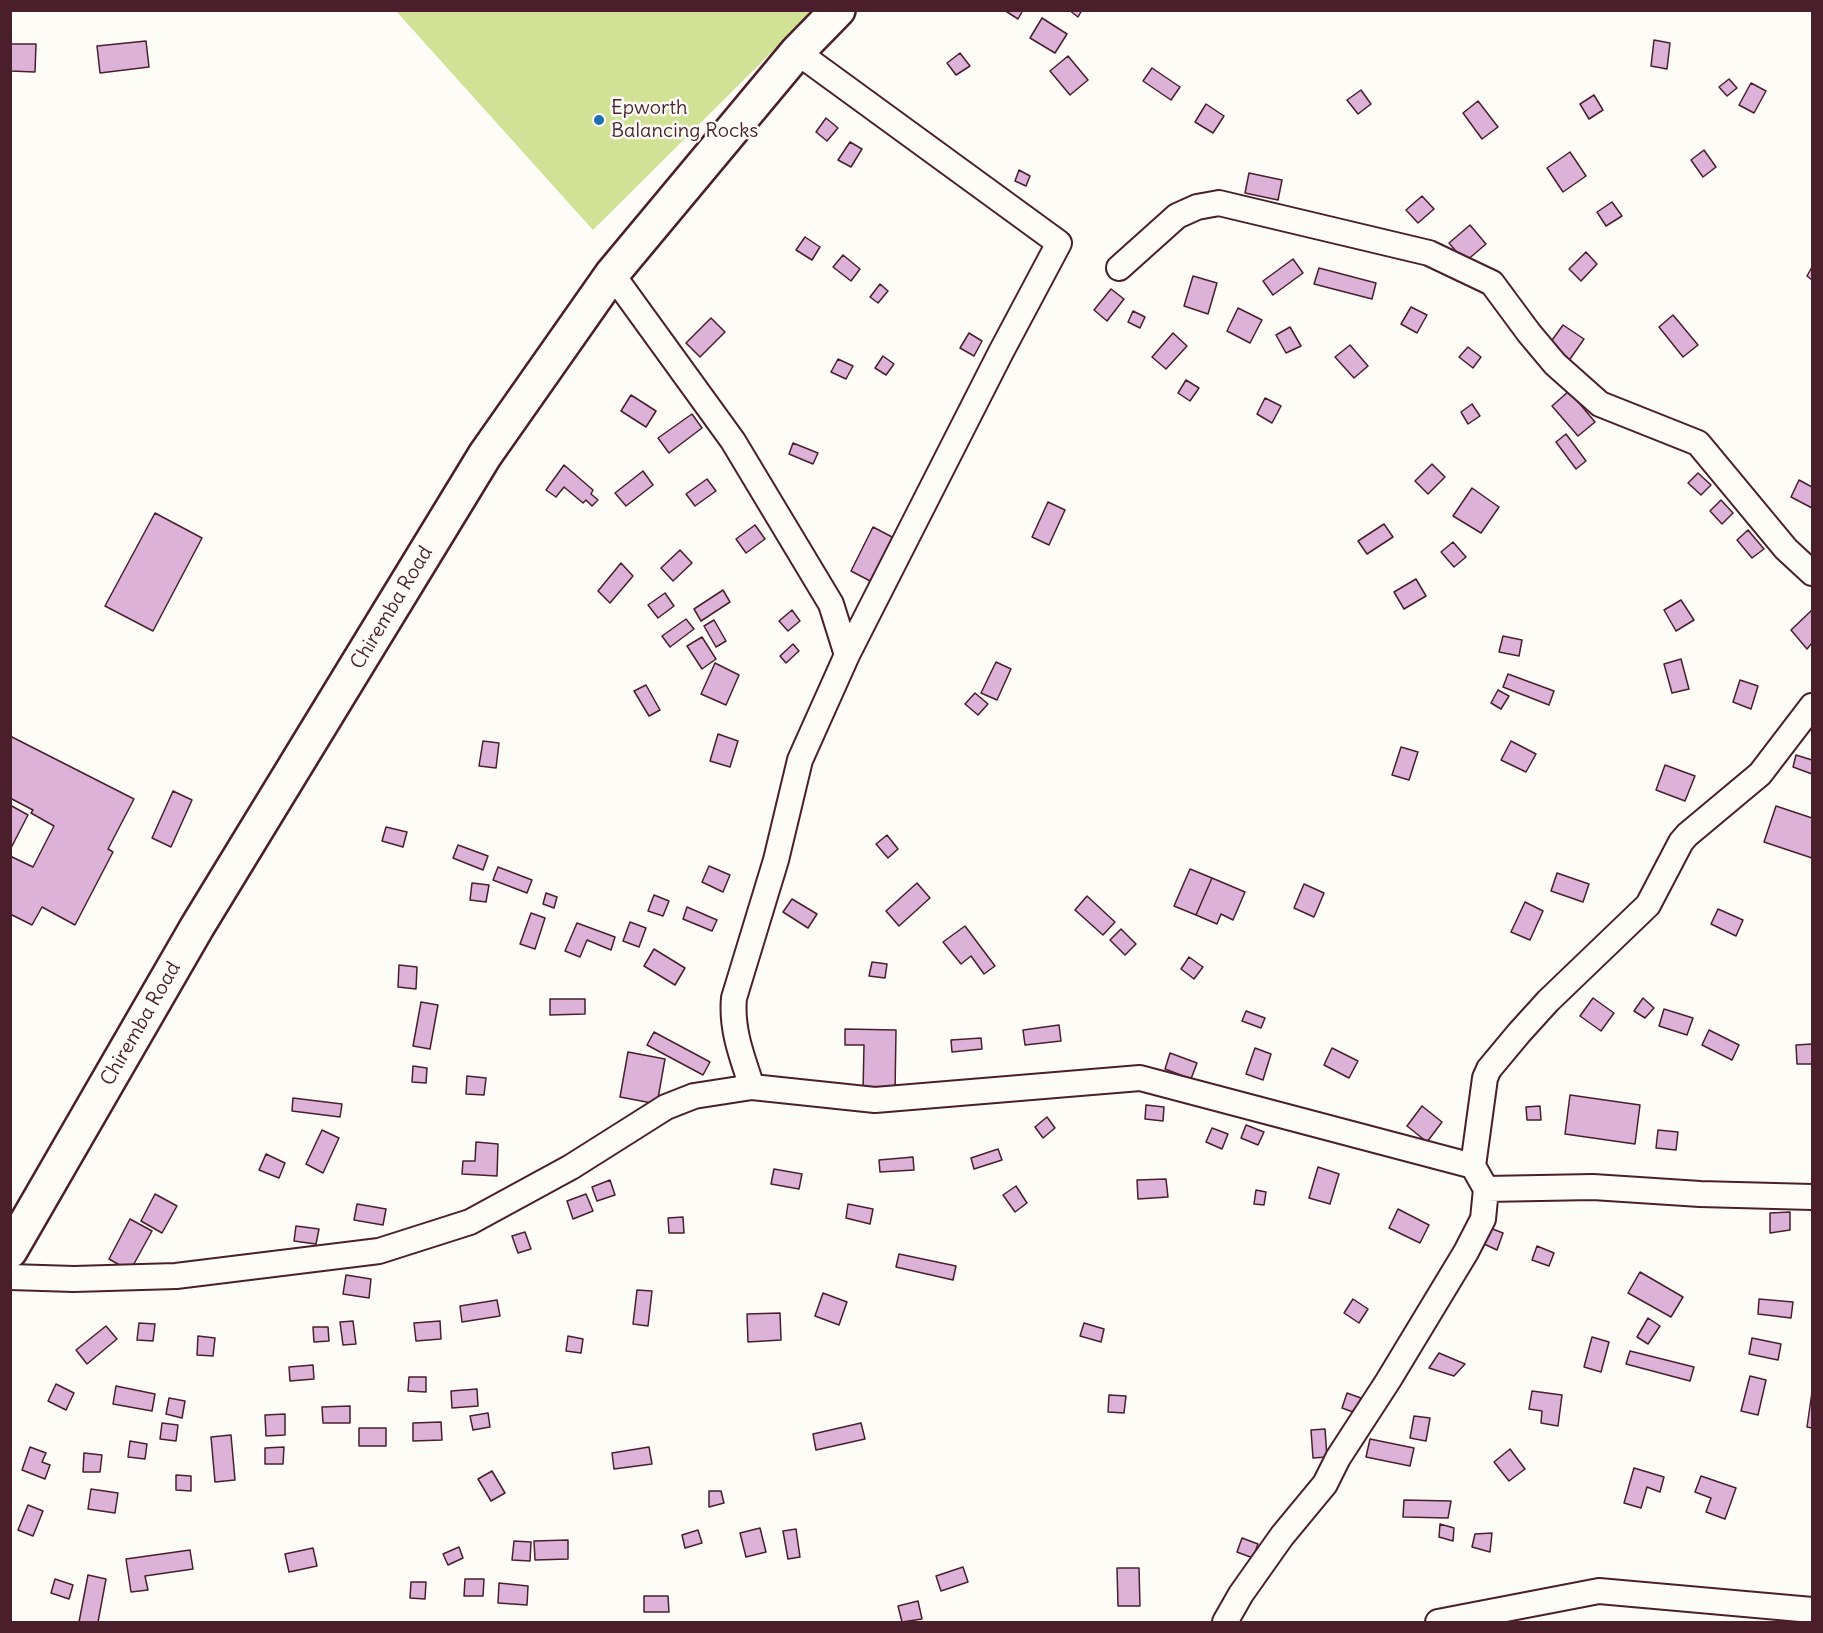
<!DOCTYPE html>
<html>
<head>
<meta charset="utf-8">
<style>
	body { margin:0 }
	#map { position:relative; width:1823px; height:1633px; overflow:hidden; background:#fdfcf7; font-family:Delius,sans-serif }
	canvas { display:block }
	.frame { position:absolute; inset:0; border:12px solid #4a1f2b; pointer-events:none }
</style>
</head>
<body>
<div id="map">
<canvas width="1823" height="1633"></canvas>
<div class="frame"></div>
</div>
<script>
const c = document.querySelector('canvas').getContext('2d');
c.lineJoin = 'round';
function paint(path, color) { c.fillStyle = color; c.fill(path, 'evenodd'); }
function stroke(path, color, width, dash) { c.strokeStyle = color; c.lineWidth = width; c.lineCap = dash ? 'butt' : 'round'; c.setLineDash(dash || []); c.stroke(path); }
function drawText(font, color, halo, rows, align = 'center') {
  c.font = font + ' Delius,sans-serif'; c.lineWidth = 5; c.setLineDash([]); c.textBaseline = 'middle'; c.strokeStyle = halo; c.fillStyle = color; for (const [text, x, y, turn = 0] of rows) {
    c.save(); c.translate(x, y); c.rotate((+turn || 0) * Math.PI / 180); c.textAlign = isNaN(turn) ? turn : align; if (halo) c.strokeText(text, 0, 0); c.fillText(text, 0, 0); c.restore();
  }
}
const green = new Path2D(`
	M396,11h417l-220,219z`);
const building = new Path2D(`
	M1004,10h19l-5,9z
	M1069,10h13l-4,7z
	M1042,18l25,16 -12,19 -25,-15z
	M1654,40l16,3 -3,26 -16,-3z
	M146,41l3,26 -49,6 -3,-27z
	M10,44h26l-1,28 -25,-1z
	M960,53l10,13 -14,9 -9,-12z
	M1068,56l20,24 -18,15 -20,-24z
	M1152,68l28,19 -9,13 -28,-19z
	M1729,79l8,9 -10,8 -8,-9z
	M1751,83l15,8 -12,22 -15,-8z
	M1361,90l10,14 -13,10 -11,-14z
	M1594,95l9,15 -14,9 -9,-15z
	M1478,101l20,26 -16,12 -19,-26z
	M1206,104l18,12 -11,17 -18,-11z
	M826,118l12,10 -11,13 -11,-9z
	M850,142l12,7 -11,18 -13,-7z
	M1704,150l12,17 -13,10 -12,-17z
	M1570,152l16,24 -23,16 -16,-24z
	M1019,170l11,6 -4,10 -11,-5z
	M1249,173l33,7 -4,20 -33,-7z
	M1422,196l12,13 -16,14 -12,-13z
	M1612,202l10,14 -16,10 -9,-14z
	M1470,225l16,19 -21,18 -16,-19z
	M805,237l15,10 -8,13 -16,-10z
	M1586,252l11,12 -16,17 -12,-12z
	M843,255l17,14 -9,12 -18,-14z
	M1293,259l10,14 -30,22 -10,-14z
	M1812,267v13l-5,-4z
	M1319,268l57,15 -4,16 -58,-15z
	M1193,276l24,7 -9,31 -24,-8z
	M880,284l8,7 -10,12 -8,-6z
	M1111,289l13,10 -17,22 -13,-11z
	M1411,307l16,8 -10,18 -16,-9z
	M1238,308l24,12 -12,23 -23,-12z
	M1133,311l12,6 -5,11 -12,-6z
	M1673,315l25,30 -15,12 -24,-30z
	M711,318l14,14 -25,25 -14,-14z
	M1563,325l21,14 -16,23 -21,-15z
	M1290,327l11,19 -15,7 -10,-18z
	M969,333l13,8 -8,15 -14,-8z
	M1173,333l14,13 -21,23 -14,-12z
	M1350,345l18,21 -14,12 -19,-21z
	M1468,347l13,10 -8,11 -14,-11z
	M883,356l11,8 -8,11 -11,-7z
	M838,359l15,7 -7,13 -15,-7z
	M1186,380l13,8 -9,13 -12,-8z
	M1569,391l26,31 -17,14 -26,-30z
	M631,395l25,16 -10,16 -25,-16z
	M1265,398l16,8 -9,17 -15,-9z
	M1472,404l8,12 -12,8 -7,-12z
	M692,414l10,14 -33,25 -11,-15z
	M1566,434l20,27 -10,8 -20,-27z
	M793,443l25,10 -5,11 -24,-10z
	M1432,464l13,13 -17,17 -13,-13z
	M564,465l29,25 -2,4 7,6 -6,6 -6,-6 -3,3 -19,-16 -8,10 -10,-7z
	M643,471l10,14 -27,21 -11,-13z
	M1698,473l13,12 -10,10 -13,-12z
	M707,479l9,12 -21,15 -9,-12z
	M1799,480l13,7v21l-21,-11z
	M1472,488l27,19 -18,26 -28,-17z
	M1721,500l12,13 -11,11 -12,-13z
	M1048,502l17,8 -16,35 -17,-8z
	M155,513l47,25 -49,93 -48,-25z
	M1384,524l9,13 -26,17 -9,-13z
	M755,525l10,14 -19,14 -10,-14z
	M873,527l21,11 -22,44 -21,-11z
	M1748,530l16,19 -12,9 -15,-18z
	M1453,542l13,15 -12,10 -13,-15z
	M680,550l12,13 -19,18 -12,-13z
	M621,563l12,13 -23,27 -12,-12z
	M1416,579l10,17 -22,13 -10,-17z
	M723,590l7,12 -29,19 -7,-12z
	M665,593l9,13 -16,12 -10,-13z
	M1681,600l13,20 -18,11 -12,-21z
	M792,610l8,11 -12,10 -9,-10z
	M1812,610v33l-5,6 -16,-19z
	M686,619l8,10 -24,18 -8,-11z
	M714,620l12,21 -10,6 -12,-21z
	M1503,636l19,4 -3,16 -20,-4z
	M702,637l14,22 -14,10 -15,-23z
	M793,644l6,7 -13,12 -6,-7z
	M1681,659l8,30 -17,4 -8,-29z
	M996,662l15,7 -14,31 -16,-7z
	M715,663l24,12 -13,30 -25,-11z
	M1508,674l46,17 -5,14 -46,-18z
	M1740,680l18,6 -7,23 -18,-7z
	M646,685l14,25 -11,6 -15,-25z
	M1498,690l11,6 -8,13 -10,-6z
	M975,693l13,11 -10,11 -13,-11z
	M718,734l20,7 -8,26 -20,-6z
	M10,736l124,63 -26,50 5,3 -38,73 -33,-18 -10,18 -22,-11v-58l23,11 21,-41 -23,-13 2,-3 -23,-12z
	M483,741l16,2 -3,25 -17,-2z
	M1511,741l25,13 -10,18 -25,-12z
	M1401,747l17,5 -9,28 -17,-5z
	M1796,755l16,5v14l-19,-7z
	M1665,765l30,11 -10,25 -29,-11z
	M173,791l19,9 -21,47 -19,-9z
	M10,805l18,10 -17,33 -1,-1z
	M1776,806l36,12v40l-48,-16z
	M386,827l21,5 -4,15 -21,-6z
	M887,835l11,14 -10,9 -12,-14z
	M458,845l30,11 -5,14 -30,-12z
	M709,866l21,9 -7,17 -21,-10z
	M498,867l34,13 -5,13 -34,-13z
	M1190,869l22,9 -16,37 -22,-9z
	M1557,873l32,11 -6,18 -32,-11z
	M1212,878l33,14 -12,28 -12,-6 -4,10 -21,-9z
	M472,883l17,2 -3,17 -16,-2z
	M917,883l13,15 -31,28 -13,-15z
	M1304,884l20,9 -10,24 -20,-9z
	M546,893l11,4 -3,11 -11,-4z
	M654,895l15,6 -6,15 -15,-5z
	M1087,896l28,26 -12,13 -28,-25z
	M792,899l25,15 -9,14 -25,-16z
	M1525,902l18,9 -13,29 -19,-8z
	M687,907l30,13 -5,11 -29,-12z
	M1718,909l25,11 -7,16 -25,-12z
	M531,913l14,5 -10,31 -15,-5z
	M630,922l16,6 -7,19 -16,-6z
	M577,923l38,14 -4,13 -24,-10 -7,17 -15,-6z
	M965,926l30,40 -11,8 -13,-18 -10,8 -18,-22z
	M1121,929l15,15 -11,11 -15,-15z
	M654,949l31,19 -10,17 -31,-19z
	M1189,957l14,10 -9,12 -13,-10z
	M872,962l15,2 -2,14 -16,-2z
	M399,965l18,2 -1,22 -18,-2z
	M1593,998l21,15 -13,18 -21,-15z
	M1643,998l11,10 -9,10 -11,-7z
	M550,999h35v15l-35,1z
	M421,1002l17,3 -8,44 -17,-3z
	M1664,1009l29,9 -6,17 -28,-9z
	M1246,1011l19,7 -4,10 -19,-7z
	M1059,1025l2,16 -36,4 -2,-15z
	M845,1029l51,1 -1,63 -32,-1 1,-47h-19z
	M1709,1030l30,15 -7,15 -30,-15z
	M654,1032l56,30 -7,13 -56,-30z
	M981,1038l1,11 -30,3 -1,-12z
	M1812,1044v20h-15l-1,-19z
	M1255,1048l16,6 -8,26 -17,-6z
	M1332,1048l26,13 -9,17 -25,-13z
	M628,1052l37,7 -8,45 -37,-7z
	M1170,1053l27,10 -6,16 -26,-10z
	M413,1066l14,2 -1,15 -14,-1z
	M467,1076l19,2 -2,17 -18,-1z
	M1570,1095l70,10 -5,39 -70,-10z
	M293,1098l49,6 -2,13 -48,-6z
	M1146,1105l18,2 -1,14 -18,-2z
	M1422,1106l20,16 -15,20 -20,-16z
	M1540,1106l1,14h-14l-1,-13z
	M1047,1117l8,11 -12,10 -8,-11z
	M1246,1125l18,7 -6,13 -17,-7z
	M1212,1128l16,6 -6,15 -16,-7z
	M322,1130l17,8 -16,35 -17,-9z
	M1658,1130l20,2 -2,18 -20,-2z
	M476,1142l22,2 -1,32 -35,-2 1,-13h12z
	M998,1149l4,11 -28,9 -3,-11z
	M266,1154l19,9 -6,15 -20,-8z
	M913,1157l1,13 -34,2 -1,-12z
	M1318,1167l21,7 -9,30 -21,-6z
	M774,1169l28,5 -3,15 -28,-5z
	M1166,1179l2,18 -30,2 -1,-19z
	M610,1180l5,15 -18,6 -5,-14z
	M1016,1186l11,17 -12,9 -12,-17z
	M1256,1190l10,2 -2,13 -10,-1z
	M155,1194l22,12 -15,27 -21,-12z
	M586,1194l7,17 -20,8 -6,-18z
	M357,1204l29,5 -3,16 -29,-5z
	M848,1204l25,5 -3,15 -24,-6z
	M1398,1209l31,16 -9,18 -31,-15z
	M1790,1212v18l-20,3v-20z
	M683,1217l1,16h-15l-1,-15z
	M130,1219l22,12 -22,40 -21,-12z
	M296,1226l23,3 -3,15 -22,-3z
	M1490,1228l13,5 -6,17 -13,-6z
	M525,1232l6,17 -13,4 -6,-17z
	M1537,1246l17,7 -5,13 -17,-6z
	M899,1254l57,12 -3,14 -57,-13z
	M1640,1272l43,25 -12,20 -43,-24z
	M346,1275l25,4 -2,19 -26,-4z
	M637,1290l15,1 -4,35 -15,-2z
	M823,1293l24,9 -8,23 -24,-9z
	M1353,1299l15,10 -9,14 -15,-10z
	M1759,1299l34,3 -2,16 -33,-4z
	M497,1300l3,16 -38,6 -2,-16z
	M780,1313l1,27 -33,2 -1,-28z
	M1648,1318l12,8 -12,18 -11,-7z
	M353,1321l3,23 -13,1 -3,-23z
	M440,1321l1,18 -25,2 -2,-18z
	M139,1323l16,1 -2,17 -16,-1z
	M1084,1323l20,6 -3,13 -21,-6z
	M106,1326l11,13 -30,25 -11,-14z
	M313,1327h15l1,14 -15,1z
	M198,1336l17,2 -2,18 -16,-1z
	M568,1336l15,3 -2,14 -15,-2z
	M1592,1337l17,5 -8,30 -17,-5z
	M1752,1338l29,6 -3,16 -29,-6z
	M1630,1351l64,16 -4,14 -64,-17z
	M1439,1353l26,11 -11,12 -25,-8z
	M313,1365l1,14 -24,2 -1,-14z
	M1750,1376l16,4 -8,35 -17,-4z
	M409,1377h17v15l-18,-1z
	M56,1384l18,9 -8,17 -18,-9z
	M116,1386l39,8 -3,17 -39,-7z
	M477,1389l1,17 -26,2 -1,-17z
	M1532,1391l30,4 -4,31 -17,-3 1,-12 -13,-2z
	M1812,1392v36l-5,-1z
	M1347,1393l14,5 -5,15 -14,-5z
	M1109,1395l17,1 -2,17 -16,-1z
	M169,1398l16,3 -3,17 -16,-4z
	M350,1406v17h-27l-1,-16z
	M488,1413l2,14 -17,3 -3,-14z
	M285,1414v21l-19,1 -1,-21z
	M1414,1416l16,2 -4,23 -16,-3z
	M441,1422l1,18 -29,1v-18z
	M162,1423l16,2 -2,16 -16,-2z
	M861,1423l4,16 -49,11 -3,-16z
	M359,1428h27v18h-27z
	M1325,1429l2,28 -14,1 -2,-28z
	M231,1435l4,45 -20,2 -4,-45z
	M1370,1439l44,9 -4,18 -44,-9z
	M130,1441l17,3 -2,15 -17,-2z
	M30,1447l16,6 -4,9 8,3 -5,14 -23,-9z
	M284,1447l-1,17h-18v-16z
	M649,1447l3,17 -38,5 -2,-16z
	M1510,1449l15,20 -16,12 -15,-19z
	M84,1453l18,2 -2,17h-17z
	M1634,1468l30,9 -4,15 -13,-5 -6,21 -17,-5z
	M492,1471l13,22 -14,8 -13,-22z
	M176,1475l15,1v15l-15,-1z
	M1701,1476l35,12 -11,31 -19,-7 5,-14 -16,-6z
	M91,1489l27,4 -3,20 -27,-4z
	M709,1491h12l3,12 -15,4z
	M1404,1500l47,1 -3,17 -45,-1z
	M28,1505l15,6 -10,25 -15,-6z
	M1440,1524l14,4 -1,13 -14,-4z
	M760,1528l6,24 -20,5 -6,-24z
	M796,1529l4,28 -12,2 -5,-28z
	M698,1530l4,13 -17,5 -3,-13z
	M1492,1533l-2,19 -18,-5 3,-13z
	M1242,1538l16,6 -5,14 -16,-6z
	M568,1540v19l-33,1 -1,-19z
	M514,1541l17,1 -1,19 -18,-1z
	M459,1547l4,11 -15,7 -5,-11z
	M313,1548l4,18 -28,6 -4,-18z
	M190,1550l3,19 -48,7 3,14 -17,2 -5,-33z
	M963,1567l5,15 -27,9 -5,-15z
	M1117,1568h22l1,38h-22z
	M88,1575l18,4 -8,43h-19z
	M55,1579l18,6 -4,14 -18,-6z
	M465,1579h19l-1,17h-19z
	M411,1582h15l-1,17 -15,-1z
	M499,1583l29,3 -1,19 -29,-2z
	M644,1596h24l1,16h-25z
	M918,1601l4,18 -20,3 -4,-16z`);
const minor = new Path2D(`
	M797,52l262,191 -58,109 -154,303
	M1119,268l58,-52 20,-9 22,-4 210,50 63,30 37,50 26,31 45,40 98,39 88,106 26,24
	M612,274l121,167 98,163 16,51 -47,105 -24,100 -42,138c-3,31 8,59 18,89
	M1486,1189l107,-2 107,7 112,3
	M10,1277l64,2 102,-3 203,-25 91,-29 101,-55 95,-60 28,-11 58,-9 123,13 265,-22 333,88
	M1225,1622l16,-28 41,-58 43,-52 13,-26 50,-77 78,-129 17,-33 3,-30 -13,-23 12,-88 4,-9 30,-36 29,-32 100,-96 33,-63 6,-7 73,-61 52,-68
	M1438,1622l161,-31 213,19`);
const secondary = new Path2D(`
	M10,1251l187,-324 288,-472 127,-181 185,-222 41,-42`);
const markers = [
	[599,120,6,"#1f6fb2"]
];
const poiNames = [
	["Epworth",611,108],
	["Balancing Rocks",611,131]
];
const streetNames = [
	["Chiremba Road",392,608,-59],
	["Chiremba Road",141,1024,-60]
];
paint(green, '#d1e195');
paint(building, '#ddb2d8');
stroke(building, '#4a1f2b', 1.5);
stroke(minor, '#4a1f2b', 28);
stroke(secondary, '#4a1f2b', 38);
stroke(minor, '#fdfcf7', 24);
stroke(secondary, '#fdfcf7', 33);
for (const [x, y, r, color] of markers) { const dot = new Path2D(); dot.arc(x, y, r, 0, 2 * Math.PI); c.fillStyle = color; c.fill(dot); stroke(dot, '#fdfcf7', 2); }
drawText('20px', '#4a1f2b', '#fdfcf7', poiNames, 'left');
drawText('20px', '#4a1f2b', '#fdfcf7', streetNames);
</script>
</body>
</html>
